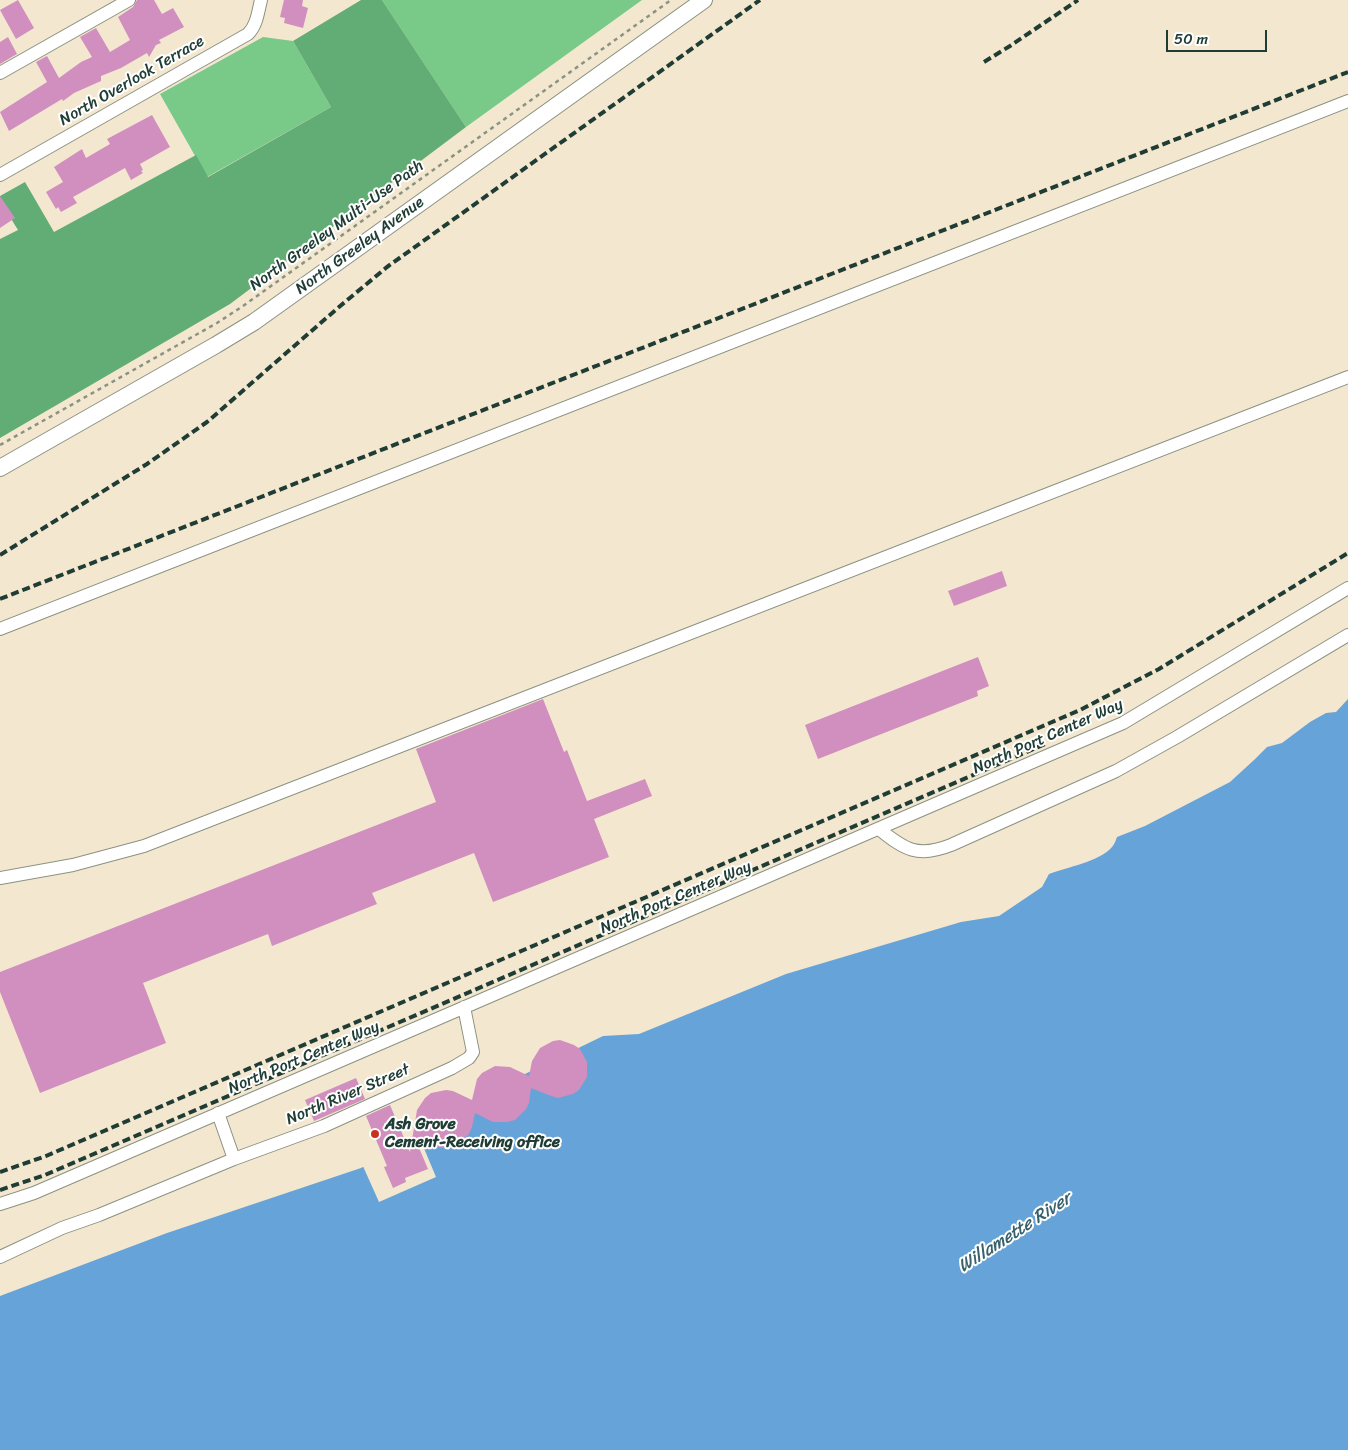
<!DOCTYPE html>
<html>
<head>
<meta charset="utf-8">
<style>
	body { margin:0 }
	#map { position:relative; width:1348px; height:1450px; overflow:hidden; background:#f4e7d0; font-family:Sriracha,sans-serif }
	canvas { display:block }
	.scale { position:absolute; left:1166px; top:30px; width:101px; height:22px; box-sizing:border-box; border:2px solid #1f3d34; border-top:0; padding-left:6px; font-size:15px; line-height:18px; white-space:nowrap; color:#1f3d34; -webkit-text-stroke:4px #fff; paint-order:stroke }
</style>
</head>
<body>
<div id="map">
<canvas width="1348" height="1450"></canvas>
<div class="scale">50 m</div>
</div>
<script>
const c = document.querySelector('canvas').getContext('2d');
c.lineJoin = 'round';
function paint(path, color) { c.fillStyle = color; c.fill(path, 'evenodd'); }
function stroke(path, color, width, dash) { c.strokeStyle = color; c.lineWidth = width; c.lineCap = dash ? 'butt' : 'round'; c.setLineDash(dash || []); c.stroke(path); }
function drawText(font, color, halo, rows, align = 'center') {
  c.font = font + ' Sriracha,sans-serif'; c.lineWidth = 4; c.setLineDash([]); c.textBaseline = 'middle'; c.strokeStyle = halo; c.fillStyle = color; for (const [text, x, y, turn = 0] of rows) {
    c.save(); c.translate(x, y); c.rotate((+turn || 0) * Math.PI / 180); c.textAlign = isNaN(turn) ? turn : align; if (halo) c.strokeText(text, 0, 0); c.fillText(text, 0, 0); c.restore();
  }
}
const green = new Path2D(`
	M382,0h260l-176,127z
	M263,37l30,4 38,66 -124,70 -47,-83z`);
const forest = new Path2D(`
	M361,0h21l84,127 -236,177 -230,134v-199l18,-9 -18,-29v-5l25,-14 29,50 142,-77 12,22 123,-70 -38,-66z`);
const water = new Path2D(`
	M1348,699v751h-1348v-154l167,-63 194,-65 53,-28 74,-48 115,-56 36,-2 147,-60 175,-52 38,-6 43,-29 7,-13c18,-7 50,-12 63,-27 2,-2 4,-7 5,-10l28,-11 85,-44 24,-22 13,-13 15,-4 28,-21 16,-9 10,-1z`);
const pier = new Path2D(`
	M418,1134l18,43 -57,25 -17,-38z`);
const building = new Path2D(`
	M18,0l16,28 -18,11 -16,-29z
	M137,0h17l8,14 11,-6 11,19 -25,13 2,3 -5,2 -7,12 -2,-4 -26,15 -20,8v5l-27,12 -11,8 -1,-2 -53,32 -9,-19 47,-30 -11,-20 11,-6 12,22 22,-16 11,-5 -12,-20 16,-9 14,24 20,-12 -12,-23 15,-10z
	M284,0h19l-1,6 6,2 -5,20 -19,-5 1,-5 -5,-1z
	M8,37l9,17 -17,10v-22z
	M152,115l18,32 -30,17 3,6 -2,1 2,2 -12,7 -6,-12 -52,29 4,6 -16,9 -3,-5 -2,2 -10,-17 17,-10 -9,-15 28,-18 4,9 24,-14 -3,-5z
	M0,196l15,22 -15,10z
	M1002,571l5,15 -53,20 -6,-15z
	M978,657l11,29 -12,5 1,5 -160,63 -13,-34z
	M543,699l21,53 3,-2 20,51 58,-22 7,17 -58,23 15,38 -116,45 -19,-49 -102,40 5,11 -105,42 -4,-12 -125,49 23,60 -126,50 -40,-101v-20l436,-170 -20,-53z
	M560,1040l14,5 6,4 7,13v15l-8,13 -6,4 -15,4 -7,-2 -20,-8 -2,15 -3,6 -11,11 -7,2h-15l-18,-9 -3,14 -3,7 -11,10 -14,4 -27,-5 11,26 -23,9 1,4 -13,6 -9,-21 3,-1 -21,-50 24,-11 20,47 7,-42 8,-12 6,-5 15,-3 7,1 19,9 5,-21 5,-6 13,-7 15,1 19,9 3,-15 8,-13 13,-7z
	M356,1078l9,21 -51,22 -9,-21z`);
const path = new Path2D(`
	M0,445l217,-122 26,-17 428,-306`);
const minor = new Path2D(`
	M0,73l129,-73
	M0,175l248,-141c9,-9 10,-22 13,-34
	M0,629l1348,-528
	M879,829c26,21 39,29 72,16l165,-74 61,-34 171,-102
	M0,878l73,-13 71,-19 1204,-469
	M218,1113l16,46
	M0,1204l34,-11 1089,-470 225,-135
	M0,1257l62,-29 37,-13 135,-56 90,-33 128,-58 17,-10 4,-6 -9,-45`);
const major = new Path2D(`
	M0,468l216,-123 38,-23 450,-322`);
const rail = new Path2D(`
	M984,62l26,-16 68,-46
	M0,555l147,-91 60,-42 132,-115 48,-40 373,-267
	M0,599l1348,-527
	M0,1172l46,-16 1034,-446 79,-41 189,-116
	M0,1190l45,-15 1000,-431`);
const markers = [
	[375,1134,5,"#c8321e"]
];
const streetNames = [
	["North Overlook Terrace",132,81,-30],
	["North Greeley Multi-Use Path",337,226,-36],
	["North Greeley Avenue",360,246,-36],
	["North Port Center Way",1048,737,-24],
	["North Port Center Way",676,898,-23],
	["North Port Center Way",304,1058,-23],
	["North River Street",348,1095,-23]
];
const poiNames = [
	["Ash Grove",385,1125],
	["Cement-Receiving office",385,1143]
];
const waterNames = [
	["Willamette River",1015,1233,-33]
];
paint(green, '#79c989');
paint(forest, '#62ad75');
paint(water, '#66a3d8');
paint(pier, '#f4e7d0');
paint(building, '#d08fbe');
stroke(minor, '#8a9282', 14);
stroke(major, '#8a9282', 18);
stroke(path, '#8a9282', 2.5, [4, 4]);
stroke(minor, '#fff', 12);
stroke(major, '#fff', 16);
stroke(rail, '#1f3d34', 4, [8, 4]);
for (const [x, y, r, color] of markers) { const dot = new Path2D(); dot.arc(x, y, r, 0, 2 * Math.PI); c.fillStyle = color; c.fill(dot); stroke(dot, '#fff', 2); }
drawText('16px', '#1f3d34', '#fff', streetNames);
drawText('bold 16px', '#1f3d34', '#fff', poiNames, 'left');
drawText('italic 18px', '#38616d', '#fff', waterNames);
</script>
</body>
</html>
